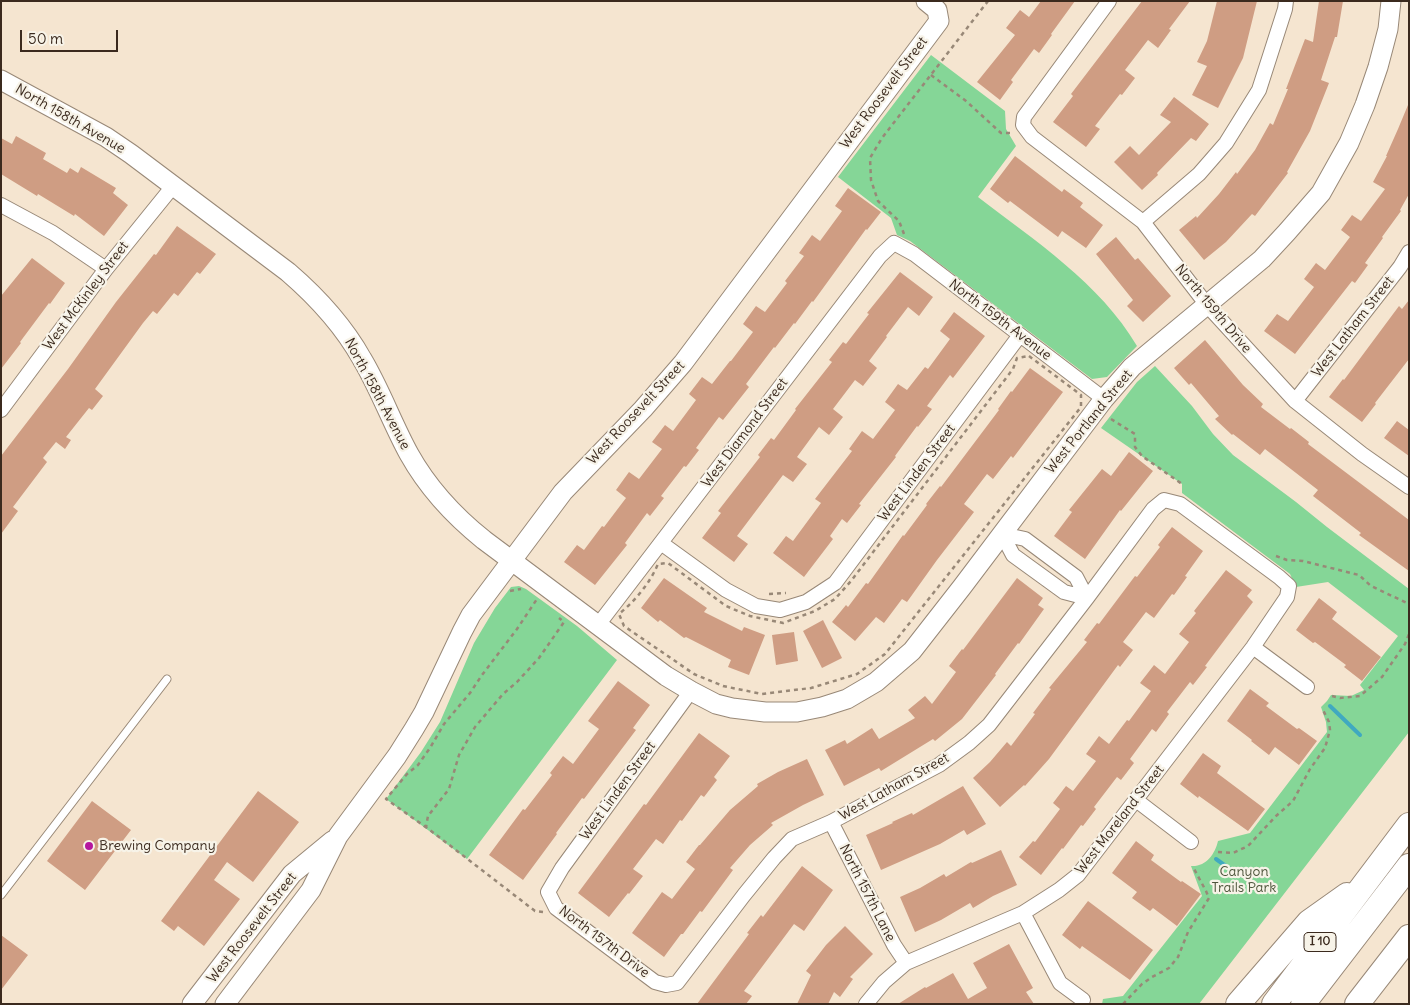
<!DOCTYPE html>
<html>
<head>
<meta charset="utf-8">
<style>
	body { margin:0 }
	#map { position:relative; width:1410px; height:1005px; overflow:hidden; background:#f5e5d0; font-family:Delius,sans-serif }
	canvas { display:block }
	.frame { position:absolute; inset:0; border:2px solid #3b2a1e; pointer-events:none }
	.scale { position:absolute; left:20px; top:30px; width:98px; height:22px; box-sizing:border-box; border:2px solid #3b2a1e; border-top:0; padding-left:6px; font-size:15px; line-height:18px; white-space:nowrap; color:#3b2a1e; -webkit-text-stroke:4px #f7f3e8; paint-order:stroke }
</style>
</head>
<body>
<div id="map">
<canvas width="1410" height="1005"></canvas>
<div class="frame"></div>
<div class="scale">50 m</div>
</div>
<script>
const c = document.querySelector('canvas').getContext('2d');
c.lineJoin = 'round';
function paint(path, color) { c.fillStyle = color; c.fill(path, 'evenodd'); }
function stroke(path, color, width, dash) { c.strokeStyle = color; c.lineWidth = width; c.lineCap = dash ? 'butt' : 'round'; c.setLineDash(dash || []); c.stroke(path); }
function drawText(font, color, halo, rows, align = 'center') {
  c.font = font + ' Delius,sans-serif'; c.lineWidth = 4.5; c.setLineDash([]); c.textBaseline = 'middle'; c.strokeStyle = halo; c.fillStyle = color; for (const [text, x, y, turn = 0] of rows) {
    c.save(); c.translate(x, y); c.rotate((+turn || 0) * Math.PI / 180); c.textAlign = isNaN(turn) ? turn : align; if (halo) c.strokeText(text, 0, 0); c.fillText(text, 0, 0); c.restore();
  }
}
const green = new Path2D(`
	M931,55l74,56 1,18 10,17 -38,51c57,44 122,86 159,149l-30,31 -15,2 -182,-138 -13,-6 -6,-17 -53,-41z
	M1155,366l37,40 21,28 20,21 63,47 31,25 82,62v143l-210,272h-97l1,-5 20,-3 79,-100 -11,-30c15,1 24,-12 27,-25l32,-8 77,-101 -1,-10 -5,-15 6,-6 4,-6 20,1 13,-6 -4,-5 38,-49 -70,-54 -32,5 -6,-13 -108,-81v-9l-81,-56 36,-46z
	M519,586l7,3 51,37 40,34 -150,199 -81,-60 35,-47 19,-30 34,-79 21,-35 16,-21z`);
const stream = new Path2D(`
	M1330,706l30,29
	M1216,859l21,15`);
const building = new Path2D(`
	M1041,1h34l-24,33 1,1 -13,18 -5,-4 -23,31 2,2 -13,18 -23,-18 38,-47 -9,-7 14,-18 9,7z
	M1142,1h48l-21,28 2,1 -13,18 -10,-8 -23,30 10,8 -13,17 -2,-1 -25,32 5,3 -14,18 -33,-25 20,-26 -2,-2z
	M1217,1h40l-14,57 -25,50 -26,-13 15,-29 -10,-4 10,-21z
	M1319,1h24l-6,36h-2l-14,43 8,3 -19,48 -23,41 1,1 -33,43 -3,-2 -26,28 -22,18 -25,-30 17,-14 1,2 22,-24 17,-22 1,2 18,-24 15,-27 3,2 15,-36h-2l19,-50 8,3z
	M1174,97l35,27 -13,17 -5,-3 -34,35 1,2 -16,15 -28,-28 16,-16 9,9 32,-33 -11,-7z
	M1408,105h1v89l-9,16 1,1 -19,26 1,1 -18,25 3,2 -13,18 -3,-2 -57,73 -31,-23 13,-17 11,7 26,-34 -10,-8 12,-16 9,7 25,-33 -9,-7 11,-15 9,6 24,-32 -12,-7 14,-26h-1l12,-27z
	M16,136l30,17 -3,6 24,14 3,-5 8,5 3,-6 35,21 -3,5 15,12 -24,31 -29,-22 -1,2 -36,-22 -1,2 -36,-22v-36l11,6z
	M1015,156l47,36 2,-3 19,14 -3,4 23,18 -17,23 -24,-17 -4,6 -48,-36 -2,2 -18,-14z
	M848,188l33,24 -14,18 -1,-1 -53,73 -1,-1 -17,23 -1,-1 -19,25 -1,-1 -28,37 3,3 -26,33 -4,-3 -23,31 3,2 -13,17 -2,-1 -23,30 3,2 -14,18 -3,-3 -22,30 2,2 -32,40 -31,-23 13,-17 7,5 18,-24 2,1 22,-29 -10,-8 13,-18 10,7 23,-30 -10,-7 13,-17 8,6 23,-31 -7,-6 13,-17 10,7 18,-23h1l22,-29 -10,-8 13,-18 9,6 22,-29 -2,-2 19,-25 -5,-3 13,-18 8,6 22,-30 -7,-5z
	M177,226l39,28 -16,20 -3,-2 -19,24 -4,-3 -17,21 -4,-3 -10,12 -48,66 8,7 -11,14 -3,-2 -23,29 5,3 -6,9 -9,-7 -13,16 4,4 -34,45 5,4 -17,23v-78l67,-87 48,-67 38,-48 2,1z
	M1116,237l19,23 3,-2 33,38 -28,26 -16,-16 6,-6 -37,-46z
	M32,258l33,25 -15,21 -1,-1 -29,39 1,1 -20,26v-73z
	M900,272l33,25 -14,19 -11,-9 -22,29 1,1 -18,24 8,7 -14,18 -8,-6 -22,29 10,8 -14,18 -10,-8 -22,30 10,7 -14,18 -10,-7 -46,61 11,8 -14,18 -32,-24 19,-25 -3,-2 42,-54 -2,-2 13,-17 3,2 22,-30 -1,-1 37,-47 -3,-2 14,-18 3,2 23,-30 -2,-1z
	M1409,300v59l-34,44 1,1 -14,18 -33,-25 14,-18 1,1 55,-74 3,3z
	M954,312l31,24 -32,42 -3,-3 -23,31 5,3 -14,18 -1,-1 -22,30 1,1 -37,47 2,1 -14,18 -5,-4 -12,17 3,3 -29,38 -31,-24 13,-17 7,5 28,-38 -6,-4 37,-48 -3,-2 13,-18 11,8 22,-29 -10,-8 13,-18 9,6 18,-23 3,2 22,-30 -10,-8z
	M1205,340l38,45 20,19 -2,3 29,22 1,-1 18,14 -1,2 101,76v51l-50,-36 2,-2 -48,-37 5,-6 -53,-41 -5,6 -27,-21 -1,1 -17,-16 4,-3 -28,-33 -2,2 -15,-17z
	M1030,368l33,24 -50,66 -2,-2 -18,23 -6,-5 -23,30 10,8 -37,48 -30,42 -5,-3 -18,24 -8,-6 -21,24 -23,-19 14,-17 2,2 18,-24 2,1 35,-49 1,1 23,-31 -1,-1 14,-18 1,1 58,-77 -1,-1 13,-18 1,1z
	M1397,421l12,9v26l-25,-18z
	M1129,452l24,19 -32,40 -1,-1 -35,49 -31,-23 18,-24 -3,-2 33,-41 9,7z
	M1172,527l31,24 -18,25 2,1 -13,18 -2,-1 -18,24 -8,-6 -23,30 10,8 -13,17 -2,-2 -69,94 -24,27 -1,-1 -24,22 -27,-29 17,-16 17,-20 4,4 24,-32 -2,-1 18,-24 -2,-1 38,-46 -3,-2 13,-17 2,1 36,-48 2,1 23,-30 -2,-2z
	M1226,570l26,20 -5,6 6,6 -48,64 2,1 -14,18 -3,-3 -23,30 2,2 -13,18 -4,-3 -22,30 4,4 -13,17 -4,-3 -23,30 2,2 -13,17 -2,-1 -18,24 -1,-1 -21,27 -22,-18 14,-16 2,1 25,-33 -7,-6 13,-17 7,5 23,-30 -10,-7 13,-18 10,8 18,-24 2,1 22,-30 -11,-8 14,-18 11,9 24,-32 -10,-8 17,-21 -2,-2z
	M664,578l43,30 -3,4 38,19 2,-4 21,8 -16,40 -21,-8 3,-7 -45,-23 -2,1 -24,-18 -2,2 -17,-14z
	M1017,578l26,20 -5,7 6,4 -25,35 -1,-1 -23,31 1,1 -34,44 -27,22 -2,-2 -52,32 -2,-3 -35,18 -19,-36 20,-10 2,4 25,-16 7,11 36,-21 -7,-8 17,-14 7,8 24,-32 -7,-6 13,-17 1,1z
	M1319,598l18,14 -5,7 49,38 -19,24 -18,-14 2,-2 -31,-23 -2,1 -17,-13z
	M823,620l19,38 -20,10 -19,-37z
	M794,632l4,29 -22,4 -4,-30z
	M618,681l32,24 -17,23 3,2 -52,69 -2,-1 -26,35 1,1 -34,46 -34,-25 34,-46 2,1 27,-35 -2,-2 13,-17 10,8 26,-35 -11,-8z
	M1250,689l19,14 -3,3 31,23 2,-1 18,13 -18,24 -24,-18 -6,8 -18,-14 1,-1 -25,-19z
	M699,733l31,23 -16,21 3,3 -13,17 -3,-2 -19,26 -2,-1 -17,24 -7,-5 -23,30 10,7 -14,18 -1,-1 -19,24 -31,-24 66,-89 2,1z
	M1203,753l18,13 -4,7 48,36 -17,22 -49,-35 -1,2 -18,-14z
	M807,759l17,36 -21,10 -32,18 2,2 -23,20 -20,23 3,2 -31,42 -2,-1 -17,23h-2l-17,23 -32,-24 30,-41 10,7 23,-30 -9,-7 13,-17h1l30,-35 28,-24 -1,-2 21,-12z
	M963,786l23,38 -19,11 -3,-5 -24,14 -59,26 -15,-35 27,-12 -1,-1 20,-9 1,2z
	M258,791l41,31 -46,60 -26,-20 -13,18 26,19 -36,47 -26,-20 -4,5 -13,-10z
	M92,801l39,29 -46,60 -38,-29z
	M1136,841l18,14 -3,5 30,22 1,-1 19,13 -24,32 -24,-18 -3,3 -18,-13 5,-6 -25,-19z
	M1001,850l16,35 -24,11 -20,12 -3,-5 -29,17 -26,12 -15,-35 20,-9 24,-14 2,3 25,-15 1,1z
	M802,866l31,24 -29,41 -10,-7 -50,67 8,5 -6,8h-49l52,-70 -2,-1 14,-18 2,2z
	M1088,901l65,49 -23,30 -48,-34 -2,3 -18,-14z
	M845,926l28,28 -23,23 3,2 -13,18 -6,-5 -6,12h-31l14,-29 -5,-4 20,-26z
	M1,935l27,20 -27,35z
	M1009,944l24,44 -7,4 8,12h-136l27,-17 1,1 27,-15 15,26 19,-11 -14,-25z`);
const path = new Path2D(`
	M931,75l35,26 35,32h9
	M904,234l-5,-13 -21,-20 -7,-21 -1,-22 12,-20 106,-137
	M1029,356l52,39v12l-196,247 -28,20 -46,14 -49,6 -39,-8 -29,-12 -70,-48 -5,-12c16,-13 31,-31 39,-50l10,-1 58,43 24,10 33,7 32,-12 20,-12 16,-18 162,-212 4,-11z
	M1111,419l24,15v13l7,9 40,28
	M1276,556l11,4 16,1 56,14 12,11 38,18
	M510,591l11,-2
	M769,594l17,-1
	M1332,696l8,2 20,-2 22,-19 23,-33 4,-10
	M427,828l-41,-29 21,-25 11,-9 12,-17 14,-24 26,-31 12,-18 35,-46 20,-30
	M1218,852l15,1 15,-7 28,-30 17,-15 17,-32 15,-21 5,-18 -1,-8 -7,-14
	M543,912l-8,-1 -109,-84 2,-11 21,-27 10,-34 16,-28 28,-33 14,-12 22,-24 25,-36 -5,-4
	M1123,1004l19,-20 10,-7 17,-9 9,-11 10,-25 21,-34 -3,-7 -13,-24`);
const lane = new Path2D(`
	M1,895l166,-216`);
const street = new Path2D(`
	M1109,1l-85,116 -1,8 9,12 111,85 64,83 88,96 67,53 47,33
	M1,205l52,28 53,36
	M1143,222l56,-48 27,-31 33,-53 26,-81 1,-8
	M1295,401l105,-134 9,-15
	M1,410l105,-141 68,-84
	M1002,534l23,5 51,38 11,21
	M1002,534l11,21 51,37 23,6
	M661,543l65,47 30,16 24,4 26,-8 29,-19 185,-248
	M598,625l282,-369 14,-13 20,11 190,145
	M1253,647l54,40
	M691,691l-129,177 -14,24 8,16 99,74 11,3 11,-2 67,-88 30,-37 18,-19 39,-17 108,-57 30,-22 20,-18 98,-127 66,-89 11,-9 16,4 99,73 10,9 -2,11 -34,50 -175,228 -19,15 -36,23 -117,50 -22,19 -18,22
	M1136,800l55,42
	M831,822l63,123 12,18
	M1023,913l37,70 23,17`);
const secondary = new Path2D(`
	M1,80l105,57 25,17 157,118c29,25 55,53 74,87 18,30 30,64 47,95 19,34 45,62 75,86l182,136 25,15 25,13 16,4 33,4h32l25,-5 25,-8 29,-17 36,-31 50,-64 142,-188 28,-32 130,-108 25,-27 34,-39 28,-50 16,-38 13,-38 10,-38 3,-28
	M192,1004l100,-130 40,-33
	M225,1004l86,-114 27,-54 59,-80 17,-27 10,-17 38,-80 9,-17 92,-123 80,-83 40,-46 256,-342 -2,-11 -11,-9`);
const highway = new Path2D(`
	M1238,1004l71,-82 38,-27
	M1274,1004l135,-179
	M1303,1004l106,-138
	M1357,1004l52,-67`);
const markers = [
	[89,846,5,"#b5179e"]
];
const shields = [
	[1320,942,32]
];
const shieldNames = [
	["I 10",1320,942]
];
const streetNames = [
	["West Roosevelt Street",884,93,-53],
	["North 158th Avenue",70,119,30],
	["West McKinley Street",86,296,-53],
	["North 159th Drive",1213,309,50],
	["North 159th Avenue",1000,320,37],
	["West Latham Street",1353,327,-52],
	["North 158th Avenue",377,394,62],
	["West Roosevelt Street",636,413,-47],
	["West Portland Street",1089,422,-51],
	["West Diamond Street",745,433,-53],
	["West Linden Street",917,473,-53],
	["West Latham Street",894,787,-29],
	["West Linden Street",618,791,-54],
	["West Moreland Street",1120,820,-52],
	["North 157th Lane",867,893,63],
	["West Roosevelt Street",252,928,-52],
	["North 157th Drive",604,942,37]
];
const poiNames = [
	["Brewing Company",99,846]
];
const parkNames = [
	["Canyon",1244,872],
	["Trails Park",1244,888]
];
paint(green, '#85d697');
stroke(stream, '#40a9c0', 4);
paint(building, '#cf9d83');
stroke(lane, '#988877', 9);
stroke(street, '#988877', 16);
stroke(secondary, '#988877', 21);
stroke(highway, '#988877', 26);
stroke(path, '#988877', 2.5, [4, 4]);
stroke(lane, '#fff', 7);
stroke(street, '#fff', 14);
stroke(secondary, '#fff', 19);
stroke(highway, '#fff', 24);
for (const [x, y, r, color] of markers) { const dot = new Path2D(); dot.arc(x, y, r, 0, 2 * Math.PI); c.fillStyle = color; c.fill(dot); stroke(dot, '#f7f3e8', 2); }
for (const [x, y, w] of shields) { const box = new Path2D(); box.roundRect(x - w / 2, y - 9.5, w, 19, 4); c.fillStyle = '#f7f3e8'; c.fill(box); stroke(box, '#3b2a1e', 1); }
drawText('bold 12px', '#3b2a1e', null, shieldNames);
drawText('14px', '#3b2a1e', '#f7f3e8', streetNames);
drawText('14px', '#3b2a1e', '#f7f3e8', poiNames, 'left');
drawText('14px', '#4e553c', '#f7f3e8', parkNames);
</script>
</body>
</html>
